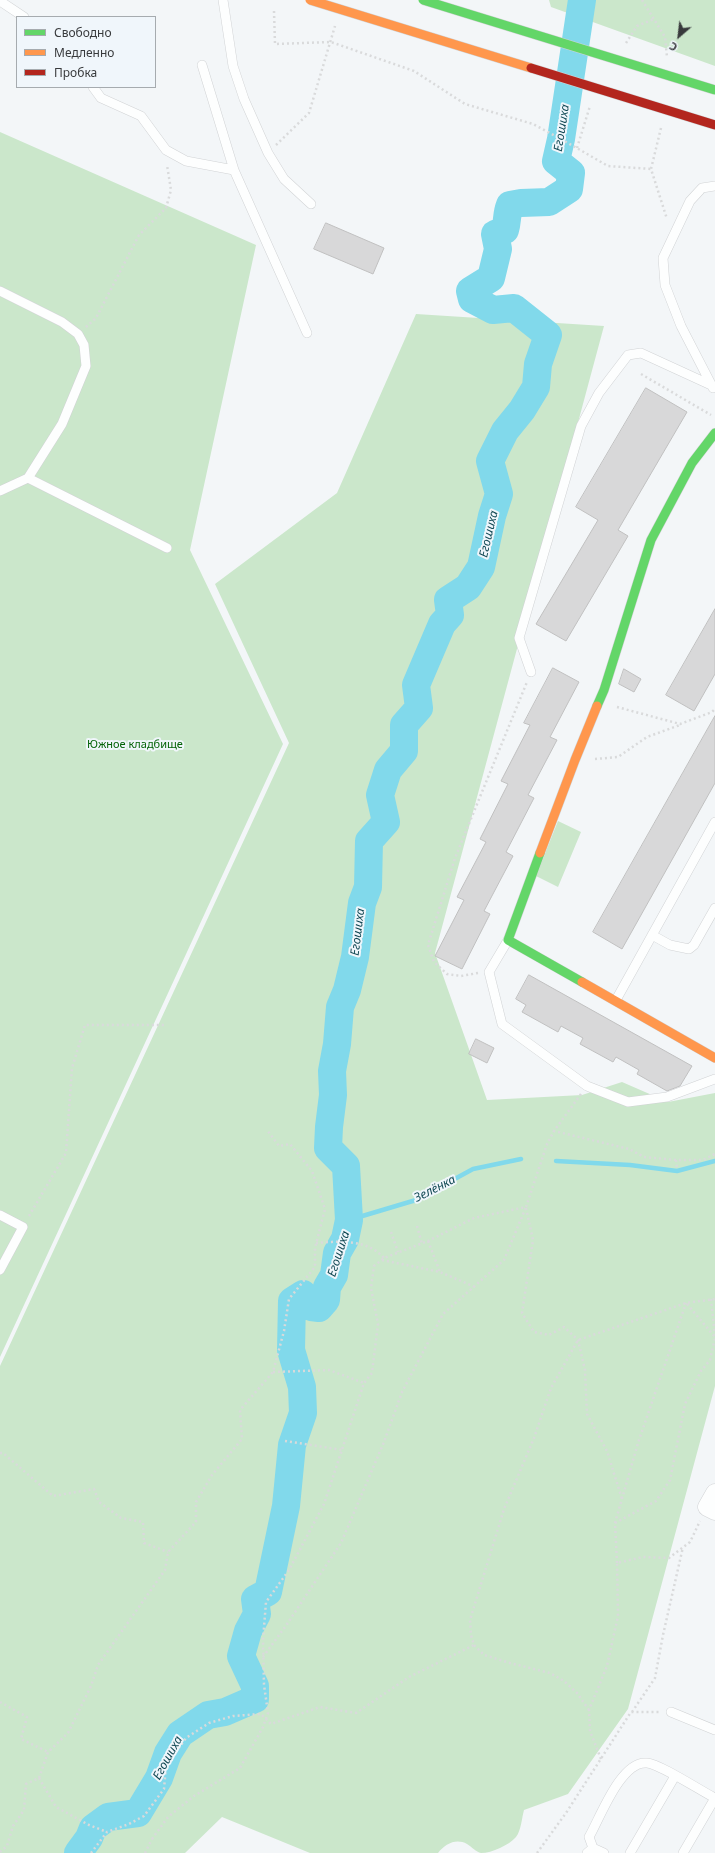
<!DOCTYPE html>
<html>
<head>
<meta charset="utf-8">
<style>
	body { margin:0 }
	#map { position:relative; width:715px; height:1853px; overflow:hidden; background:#f3f6f8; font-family:"Noto Sans",sans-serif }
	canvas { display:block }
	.legend { position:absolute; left:16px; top:16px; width:140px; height:72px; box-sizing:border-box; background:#f0f6fb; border:1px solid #a6abaf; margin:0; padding:5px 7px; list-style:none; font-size:12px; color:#383a3c }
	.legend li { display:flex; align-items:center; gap:8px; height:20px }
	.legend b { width:20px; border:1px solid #a6abaf }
	.north { position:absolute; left:659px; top:16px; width:40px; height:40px; -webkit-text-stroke:3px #f0f6fb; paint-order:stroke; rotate:208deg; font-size:11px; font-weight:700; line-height:16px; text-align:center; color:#383a3c }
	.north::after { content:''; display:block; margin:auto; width:14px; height:18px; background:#383a3c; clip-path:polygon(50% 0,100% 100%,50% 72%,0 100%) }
</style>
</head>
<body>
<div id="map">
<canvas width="715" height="1853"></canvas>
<ul class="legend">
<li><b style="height:5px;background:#63d668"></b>Свободно</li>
<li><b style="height:5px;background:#ff974d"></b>Медленно</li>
<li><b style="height:5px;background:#b3261e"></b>Пробка</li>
</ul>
<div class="north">С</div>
</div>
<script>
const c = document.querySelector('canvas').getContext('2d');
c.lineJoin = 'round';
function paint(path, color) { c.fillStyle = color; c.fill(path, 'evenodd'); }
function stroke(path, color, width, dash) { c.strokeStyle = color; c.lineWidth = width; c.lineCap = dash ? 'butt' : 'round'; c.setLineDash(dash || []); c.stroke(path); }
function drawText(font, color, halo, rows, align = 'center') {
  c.font = font + ' "Noto Sans",sans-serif'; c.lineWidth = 4; c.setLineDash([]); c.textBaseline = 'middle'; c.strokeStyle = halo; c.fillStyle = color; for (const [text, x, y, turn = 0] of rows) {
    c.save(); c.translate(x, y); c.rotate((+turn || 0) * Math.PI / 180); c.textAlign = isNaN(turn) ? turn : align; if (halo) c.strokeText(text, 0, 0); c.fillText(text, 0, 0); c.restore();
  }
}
const green = new Path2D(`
	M549,0h166v66l-164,-59z
	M0,132l256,113 -66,305 93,194 -283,613z
	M416,314l188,12 -169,627 52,147 95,-5 40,-13 46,20 47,-9v293l-87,323 -60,85 -44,16c-2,7 -3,21 -8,27 -7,8 -24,16 -35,16 -5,-1 -9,-6 -14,-9 -11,-6 -22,0 -29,9h-128l-88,-36 -37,36h-185v-487l289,-623 -74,-159 122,-91z
	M558,821l23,11 -23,55 -22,-11z`);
const stream = new Path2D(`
	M556,1161l74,4 47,6 38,-10
	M349,1220l67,-20 57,-31 48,-10`);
const river = new Path2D(`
	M78,1853l11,-15 4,-10 15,-11 30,-4 21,-35 9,-25 12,-19 28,-19 17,-3 30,-13v-13l-14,-30 7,-25 9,-17 -2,-15 13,-7 18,-86 6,-61 11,-32 -1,-26 -11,-37 1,-49 11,-7 8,13 8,1 7,-8 1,-13 7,-12 3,-22 8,-14 4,-19 -3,-54 -18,-18 1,-21 4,-32 -1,-24 5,-27 3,-37 7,-17 8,-33 7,-54 6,-16 1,-46 17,-19 -6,-27 8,-25 16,-19v-26l15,-17 -3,-23 26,-61 8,-9 -2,-15 20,-13 13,-20 11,-51 7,-22 -9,-33 15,-30 17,-21 14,-23 2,-23 10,-29 -34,-27 -21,2 -21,-11 -2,-8 21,-13 7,-29 -3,-15 10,-4c3,-10 1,-15 5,-25l11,-2 28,-1 20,-13 2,-16 -15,-12 5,-22 21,-139`);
const building = new Path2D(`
	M326,223l58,25 -11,26 -59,-25z
	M646,388l41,24 -69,118 10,6 -62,105 -30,-17 62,-104 -22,-13z
	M715,609v65l-21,37 -28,-16z
	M553,668l26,14 -29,55 7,3 -29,55 6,3 -28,54 7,4 -29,55 6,3 -28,55 -27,-13 29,-56 -7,-3 29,-55 -6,-3 28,-55 -7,-3 29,-56 -6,-2z
	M624,669l17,10 -7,13 -15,-8z
	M715,716v67l-93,166 -29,-17z
	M529,975l163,91 -12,20 -13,5 -30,-17 2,-4 -23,-13 -3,5 -33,-18 3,-6 -22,-12 -3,6 -36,-20 4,-7 -10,-6z
	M476,1039l18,9 -7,15 -18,-9z`);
const path = new Path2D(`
	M642,0l23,37 2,20
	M274,11l1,33 56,-2 83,29 51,33 68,20 28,15 47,27 43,3
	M626,43l11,-17 17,-7
	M661,128l-10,41 16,50
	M276,145l33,-32 26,-87
	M577,148l13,-42
	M86,327l10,-9 43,-83 27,-27 5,-18 -4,-25
	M641,374l70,41
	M617,707l63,17 32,-12 3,-3
	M595,759l23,-2 29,-20 33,-12
	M478,973l-17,3 -14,-2 -13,-12 -6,-17 27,-87 72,-176
	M581,1094l-27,37 75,18 15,8 32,3h27l12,-6
	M676,1160l1,9
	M526,1208l7,32 -11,73 12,19 15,3 15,-8 14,13 7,30 2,44 20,37 15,48
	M29,1216l37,-63 6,-85 13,-43h79
	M417,1226l5,18
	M391,1232l7,20
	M428,1241l12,31
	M316,1243c24,-2 51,-4 68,15
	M382,1260l58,12 35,15
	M711,1299l4,37
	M687,1304l28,33
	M273,1372l56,-2 35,13
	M285,1441l58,9
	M0,1453h3l50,43 41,-7 5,13 22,16 22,4 1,21 24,9
	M615,1523l41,-22 14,-21 15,-76 16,-33 9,-11 5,-22
	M617,1563l-2,-40 23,-80 48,-140
	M263,1657l22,-30 56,-84 43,-101 18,-50 41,-78 61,-54 22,-53
	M0,1702l27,15 -6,22 27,13
	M589,1710l-12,-17 -13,-12 -14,-8 -40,-10 -26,-8 -10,-10 -3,-10 -1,-15 34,-111 30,-71 17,-50 27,-48 108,-37 29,-4
	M632,1712l23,-34 8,-43 20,-88
	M601,1759l-11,-28 -1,-21 18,-44 11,-50 -1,-53 26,-6 26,1 21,-16 10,-21
	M39,1778l17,29 33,18 18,7
	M0,1852l7,-6 6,-20 11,-16 2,-26 13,-6 9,-26 20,-19 23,-47 7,-21 67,-95 3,-18 28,-30v-20l16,-27 30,-36 -2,-29 33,-38 11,-41 5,-32 26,-32v-19l10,-39 -13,-38 -22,-27 -11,2 -12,-16
	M91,1853l16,-21 22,-8 15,-8 20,-27 2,-23 20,-28 23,-15 24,-7 28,-2 10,10 49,-17 36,6 53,-36 65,-32
	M145,1853l7,-14
	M537,1853l29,-40 65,-101h28`);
const lane = new Path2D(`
	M223,0l10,66 11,33 24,54 16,26 27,25
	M0,1l24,16
	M202,65l32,105 73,163
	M93,87l8,11 40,18 25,34 20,11 48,9
	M0,291l62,31 16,12 6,11 2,21 -24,58 -34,54 -28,13
	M713,388l-32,-62 -16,-41 -2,-27 27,-57 12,-13 13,-2
	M28,478l139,70
	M531,672l-12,-34 62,-212 18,-33 29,-38 13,-2 72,33
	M652,935l18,10 19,4 5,-4 21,-37
	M508,940l-19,32 13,52 85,62 41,16 39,-5 48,-18
	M616,1000l99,-178
	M0,1215l23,12 -23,43
	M671,1712l44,18
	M593,1848l-4,-11c11,-19 32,-77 58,-74 13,1 54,28 68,35
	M587,1853l6,-5 11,5
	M630,1853l45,-77
	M683,1853l32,-55`);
const street = new Path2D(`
	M715,1493l-8,14 8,4`);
const fast = new Path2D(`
	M597,706l7,-16 47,-150 41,-77 23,-30
	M540,853l-32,87 74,42`);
const slow = new Path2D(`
	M540,853l35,-93 22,-54
	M582,982l133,76`);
const pathBridge = new Path2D(`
	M152,1839l16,-22 26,-21 46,-28 23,-41 5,-14 -4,-28 -1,-45 3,-38 23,-32 35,-66 40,-121 8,-10 6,-49 -7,-36 3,-22 10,-8 44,-17 46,-23 52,-11 21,-63 7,-13`);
const fastBridge = new Path2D(`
	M423,0l292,90`);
const slowBridge = new Path2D(`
	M310,0l221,68`);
const jamBridge = new Path2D(`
	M531,68l184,57`);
const parkNames = [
	["Южное кладбище",135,745]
];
const waterNames = [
	["Егошиха",562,128,-81],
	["Егошиха",489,534,-77],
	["Егошиха",358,932,-83],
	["Зелёнка",435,1189,-27],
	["Егошиха",339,1254,-72],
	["Егошиха",168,1758,-61]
];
paint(green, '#cbe7cb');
stroke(stream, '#81d9eb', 4.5);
stroke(river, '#81d9eb', 28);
paint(building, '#d8d8d9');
stroke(building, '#c0c0c0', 1);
stroke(lane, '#d1d3d5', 10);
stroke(street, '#d1d3d5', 19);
stroke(fast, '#d1d3d5', 10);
stroke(slow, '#d1d3d5', 10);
stroke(path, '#d9dadb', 2.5, [2, 3]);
stroke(lane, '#fdfefe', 9);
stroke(street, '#fdfefe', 18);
stroke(fast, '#63d668', 9);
stroke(slow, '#ff974d', 9);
stroke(fastBridge, '#d1d3d5', 10, []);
stroke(slowBridge, '#d1d3d5', 10, []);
stroke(jamBridge, '#d1d3d5', 10, []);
stroke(pathBridge, '#d9dadb', 2.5, [2, 3]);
stroke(fastBridge, '#63d668', 9);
stroke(slowBridge, '#ff974d', 9);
stroke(jamBridge, '#b3261e', 9);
drawText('11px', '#036307', '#f0f6fb', parkNames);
drawText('italic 12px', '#0f4752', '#f0f6fb', waterNames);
</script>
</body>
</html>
